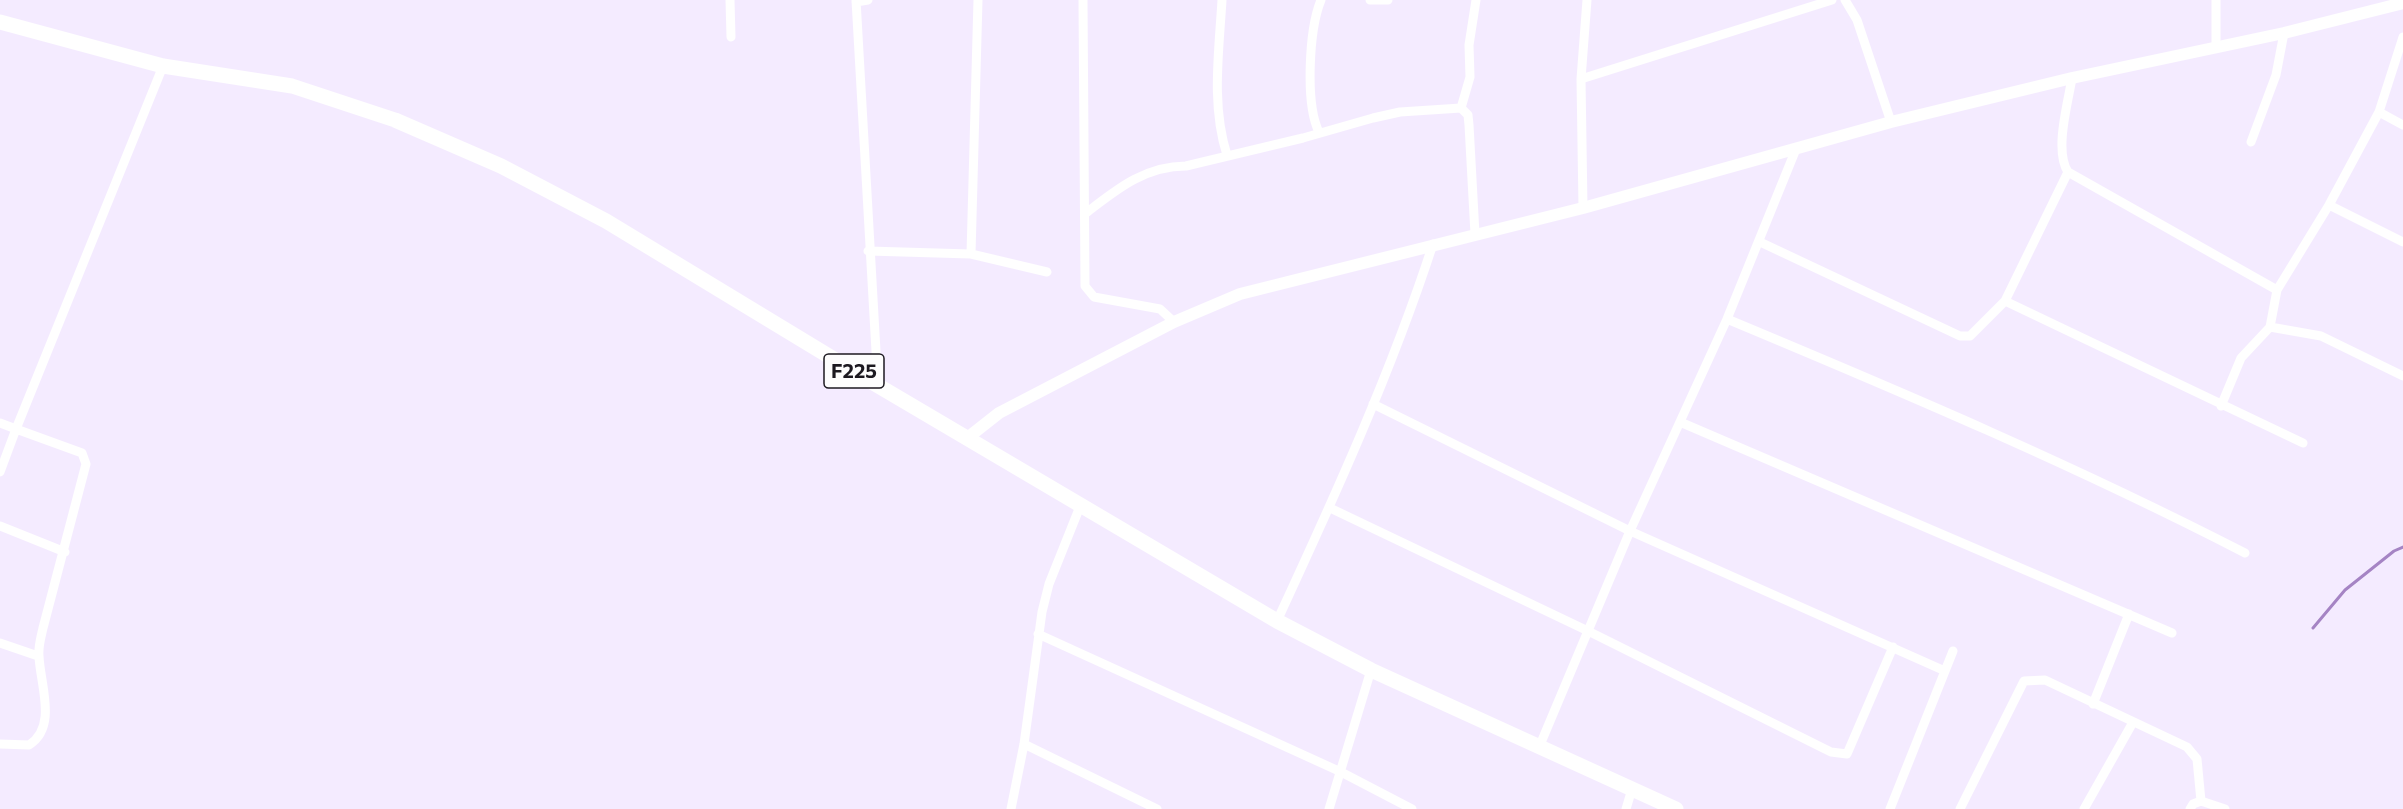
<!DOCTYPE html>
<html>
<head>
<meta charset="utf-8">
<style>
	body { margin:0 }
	canvas { display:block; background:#f4ebff }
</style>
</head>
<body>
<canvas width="2403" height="809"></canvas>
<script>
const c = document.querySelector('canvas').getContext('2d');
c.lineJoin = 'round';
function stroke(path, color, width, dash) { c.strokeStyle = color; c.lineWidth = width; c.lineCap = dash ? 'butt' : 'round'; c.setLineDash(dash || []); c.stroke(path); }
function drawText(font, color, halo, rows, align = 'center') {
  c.font = font + ' Commissioner,sans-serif'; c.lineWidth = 4.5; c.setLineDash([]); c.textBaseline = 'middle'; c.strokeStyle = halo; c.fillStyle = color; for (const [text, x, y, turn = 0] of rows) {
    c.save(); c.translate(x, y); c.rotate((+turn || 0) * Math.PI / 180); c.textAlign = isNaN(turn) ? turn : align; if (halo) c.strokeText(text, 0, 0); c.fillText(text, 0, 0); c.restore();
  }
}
const stream = new Path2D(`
	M2313,628l32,-38 49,-39 9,-4`);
const minor = new Path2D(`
	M730,0l1,37
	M856,0l22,386
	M1083,0l2,286 9,11 66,12 14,13
	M1222,0c-3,52 -11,105 5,155
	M1370,0h18
	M1845,0l12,20 34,102
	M856,2l12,-2
	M2216,47v-47
	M2072,78c-4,25 -18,73 -4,94l209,118
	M1581,79l251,-79
	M1461,108l9,-31 -1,-32 7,-45
	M2379,112l24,13
	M1319,132c-14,-28 -10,-103 2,-132
	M2251,142l25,-67 8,-42
	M2329,205l74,37
	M1583,208l-2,-129 6,-79
	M1086,213c31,-24 59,-47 100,-47l117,-28 70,-20 27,-6 61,-4 7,7 1,10 6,109
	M1760,242l200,94h10l35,-35 63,-129
	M868,251l103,3 76,18
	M971,254l7,-254
	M2005,301l298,142
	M1727,319c175,73 349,147 518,234
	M2270,327l51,9 82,40
	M1373,404l257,127 315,140
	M2221,406l20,-48 29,-31 7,-37 52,-85 50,-93 24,-75
	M1680,422l492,211
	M0,423l16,6 147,-363
	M0,472l16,-43 66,24 4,11 -43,164c-2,9 -5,19 -4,28 1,28 19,71 -10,89l-29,-1
	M1330,508l258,123 243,121 16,2 46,-107
	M0,526l65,26
	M1277,621c57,-123 114,-248 156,-377
	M1038,634l303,138 71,37
	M0,643l38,13
	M2093,704l36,-90
	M1024,744l133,65
	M1540,745l90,-214 97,-212 69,-170
	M1011,809l13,-65 18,-132 7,-28 32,-80
	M1329,809l42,-139
	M1626,809l6,-20
	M1890,809l63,-158
	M1960,809l64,-128 21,-1 142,67 10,12 4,42
	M2084,809l48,-85
	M2190,809l3,-5 8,-3 24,8`);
const tertiary = new Path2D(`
	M966,439l33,-26 175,-91 66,-28 343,-86 308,-86 181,-44 212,-45 119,-30`);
const primary = new Path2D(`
	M0,22l163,44 129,20 103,34 106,46 105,55 259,157 412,243 94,49 305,139`);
const shields = [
	[854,371,60]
];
const shieldNames = [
	["F225",854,371]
];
stroke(stream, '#a584c4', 3);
stroke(minor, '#fff', 9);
stroke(tertiary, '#fff', 12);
stroke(primary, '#fff', 15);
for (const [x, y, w] of shields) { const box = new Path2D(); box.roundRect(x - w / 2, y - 17, w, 34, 4.5); c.fillStyle = '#fdfdfd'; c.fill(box); stroke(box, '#1c1920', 1.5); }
drawText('bold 20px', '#1c1920', null, shieldNames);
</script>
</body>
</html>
